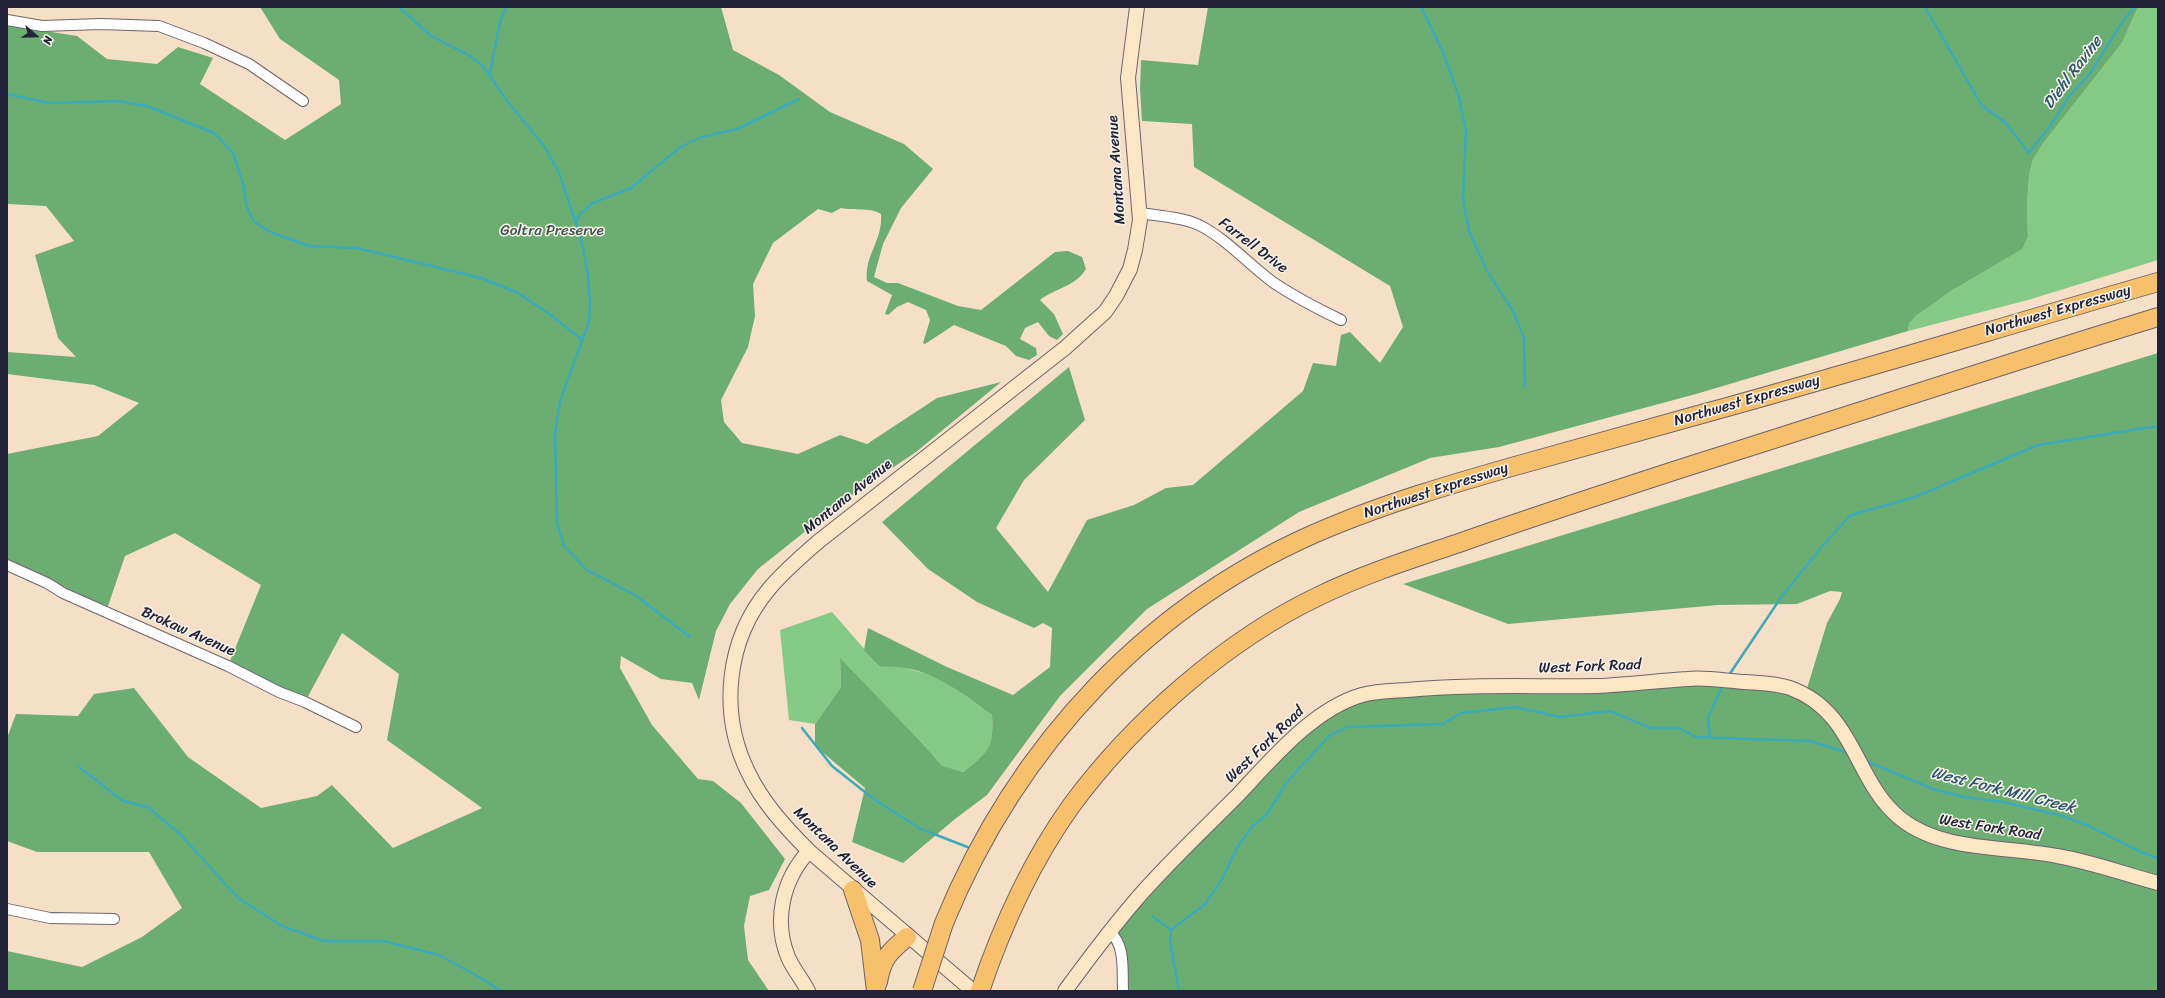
<!DOCTYPE html>
<html>
<head>
<meta charset="utf-8">
<style>
	body { margin:0 }
	#map { position:relative; width:2165px; height:998px; overflow:hidden; background:#f5e0c7; font-family:Sriracha,sans-serif }
	canvas { display:block }
	.frame { position:absolute; inset:0; border:8px solid #22223b; pointer-events:none }
	.north { position:absolute; left:16px; top:16px; width:40px; height:40px; -webkit-text-stroke:3px #f7f3e8; paint-order:stroke; rotate:110deg; font-size:11px; font-weight:700; line-height:16px; text-align:center; color:#22223b }
	.north::after { content:''; display:block; margin:auto; width:14px; height:18px; background:#22223b; clip-path:polygon(50% 0,100% 100%,50% 72%,0 100%) }
</style>
</head>
<body>
<div id="map">
<canvas width="2165" height="998"></canvas>
<div class="frame"></div>
<div class="north">N</div>
</div>
<script>
const c = document.querySelector('canvas').getContext('2d');
c.lineJoin = 'round';
function paint(path, color) { c.fillStyle = color; c.fill(path, 'evenodd'); }
function stroke(path, color, width, dash) { c.strokeStyle = color; c.lineWidth = width; c.lineCap = dash ? 'butt' : 'round'; c.setLineDash(dash || []); c.stroke(path); }
function drawText(font, color, halo, rows, align = 'center') {
  c.font = font + ' Sriracha,sans-serif'; c.lineWidth = 3; c.setLineDash([]); c.textBaseline = 'middle'; c.strokeStyle = halo; c.fillStyle = color; for (const [text, x, y, turn = 0] of rows) {
    c.save(); c.translate(x, y); c.rotate((+turn || 0) * Math.PI / 180); c.textAlign = isNaN(turn) ? turn : align; if (halo) c.strokeText(text, 0, 0); c.fillText(text, 0, 0); c.restore();
  }
}
const green = new Path2D(`
	M2138,7h20v253l-130,40 -120,31 1,-7 7,-8 112,-80 -1,-30 2,-30 4,-17 12,-18 77,-98z
	M832,612l48,55 18,-1 40,11 54,38c2,35 -4,37 -29,57l-21,-5 -20,-24 -82,-84 1,28 -26,37 -26,-4 -9,-90z`);
const forest = new Path2D(`
	M260,7h461l12,43 46,25 51,37 74,32 29,25 -32,39 -18,36 -9,33 13,6h11l60,23 23,4 74,-58 13,-1 14,6 4,12c-11,18 -31,19 -46,31l14,14 9,20 -6,6 -8,-4 -11,-14 -13,6 -5,11 16,9 1,7 -8,5 -13,-4 -10,-10 -52,-21 -29,19 -2,-1 7,-23 -4,-10 -18,-8 -11,5 -9,8 -3,-1 7,-19 -25,-14c-3,-26 16,-40 14,-67 -11,-7 -27,-3 -40,-6l-9,5 -14,-4 -45,34 -20,41 2,32 -7,31 -27,53 3,22 18,21 56,11 42,-19 27,9 70,-46 64,-16 -85,70 -70,47 -88,70 -28,35 -14,27 -17,69 -7,-17 -31,-4 -40,-23 -1,12 32,57 46,54 15,2 28,22 44,56 -16,31 -19,6 -6,30 4,34 21,31h-762v-40l75,16 60,-30 40,-29 -33,-56h-112l-30,-11v-103l9,-24 62,2 16,-22 40,-6 54,69 73,51 56,-12 15,-11 61,63 89,-40 -95,-68 12,-66 -57,-41 -37,69 -77,-36 33,-81 -86,-52 -50,23 -19,56 -99,-47v-111l91,-18 41,-33 -45,-18 -87,-11v-22l69,5 -18,-19 -23,-83 39,-14 -28,-35 -39,-2v-179l70,11 30,23 50,5 21,-17 35,11 -13,26 85,56 56,-36 -2,-24 -59,-41z
	M1208,7h930l-16,36 -77,98 -12,18 -4,17 -2,30 1,30 -6,13 -68,40 -38,27 -7,8 -1,7 -212,63 -197,53 -69,11 -131,54 -152,97 -87,87 -73,99 -32,24 -52,44 -51,-21 13,-54 -50,-42v-22l26,-37 -1,-29 82,85 20,23 21,6c25,-20 31,-23 29,-57 -37,-26 -64,-51 -112,-48l-16,-17 4,-22 79,39 66,28 37,-28 2,-39 -9,-5 -9,5 -57,-26 -49,-33 -46,-47 187,-155 16,53 -61,60 -28,48 52,64 39,-72 47,-15 32,-17 27,-3 110,-94 10,-28 23,3 5,-31 9,-3 30,31 23,-36 -13,-41 -196,-119 -2,-43 -50,-3 -2,-32 1,-29 57,5z
	M2158,353v638h-1035l-1,-41 -13,-19 170,-178 66,-52 341,-22 119,16 22,-72 13,-24 2,-7 -12,-1 -33,13 -79,1 -210,19 -105,-40z`);
const stream = new Path2D(`
	M399,7l32,29 39,20 14,11 21,31 39,48 15,27 22,65 7,37 2,27 -1,20 -29,79 -5,33 2,88 7,24 23,24 48,25 55,42
	M1421,7l22,45 16,45 7,34 -3,68 6,32 18,40 26,40 11,27 1,48
	M1925,7l57,99 23,16 24,31 24,-31 16,-26 20,-21 34,-54 12,-14
	M490,73l10,-51 6,-15
	M7,94l42,9 69,-2 29,5 67,27 19,20 10,31 4,24 7,14 19,11 36,13 48,2 124,30 37,15 33,22 31,25
	M576,221l5,-8 12,-10 38,-15 48,-40 22,-11 36,-8 62,-30
	M1729,675l53,-79 42,-52 27,-29 64,-18 123,-52 120,-19
	M802,728l30,38 43,34 46,29 49,19
	M1710,737l-2,-19 15,-33
	M1864,760l69,29 31,8 39,5 60,14 26,10 52,26 17,6
	M79,767l44,34 25,6 33,28 57,63 44,28 42,15h59l56,14 35,19 27,17
	M1152,916l19,14
	M1179,991l-9,-50 1,-11 34,-26 16,-23 16,-33 14,-20 17,-15 18,-30 43,-47 18,-9 96,-3 18,-11 54,-6 45,10 50,-6 41,17h28l17,9 114,4 39,12`);
const street = new Path2D(`
	M7,20l35,6 59,-2 58,2 45,17 45,21 54,37
	M1140,213c19,3 42,4 59,12 28,14 50,40 75,58 21,14 44,26 67,37
	M7,565l40,18 16,10 165,73 51,26 26,10 51,25
	M7,909l43,9 64,1
	M1109,931c17,14 13,39 14,60`);
const secondary = new Path2D(`
	M808,991c-6,-12 -15,-22 -20,-34 -15,-37 -5,-78 21,-106
	M973,991l-164,-140c-23,-23 -47,-49 -61,-79 -29,-59 -22,-132 21,-183 15,-18 33,-33 50,-48l246,-193 40,-36 11,-16 14,-27 5,-19 5,-30 -12,-142 9,-71
	M1065,991c24,-33 49,-66 76,-97 30,-34 64,-66 96,-98 34,-36 76,-87 125,-101 14,-4 30,-4 45,-5 63,-6 126,-3 189,-4 30,-1 60,-5 91,-7 18,-2 39,2 58,3 15,1 31,1 45,6 66,24 64,94 111,131 41,33 107,27 156,37 35,6 67,18 101,27`);
const highway = new Path2D(`
	M853,890l17,50 6,51
	M944,923c73,-178 206,-322 386,-396 60,-25 122,-43 185,-61 64,-18 129,-36 194,-54 150,-41 299,-87 449,-130
	M878,982c4,-24 12,-31 29,-45
	M980,991c22,-65 51,-129 91,-185 61,-83 155,-166 248,-210 45,-22 93,-37 140,-53 76,-27 153,-52 230,-77 156,-49 312,-101 469,-149`);
const highwayBridge = new Path2D(`
	M922,991l22,-68`);
const streetNames = [
	["Montana Avenue",1117,170,-94],
	["Farrell Drive",1253,246,37],
	["Northwest Expressway",2058,311,-16],
	["Northwest Expressway",1747,401,-16],
	["Northwest Expressway",1436,491,-18],
	["Montana Avenue",848,497,-39],
	["Brokaw Avenue",188,632,24],
	["West Fork Road",1590,667,-2],
	["West Fork Road",1265,745,-44],
	["West Fork Road",1990,828,9],
	["Montana Avenue",835,848,44]
];
const parkNames = [
	["Goltra Preserve",552,231]
];
const waterNames = [
	["Diehl Ravine",2073,73,-53],
	["West Fork Mill Creek",2003,791,14]
];
paint(green, '#85ca84');
paint(forest, '#6cae72');
stroke(stream, '#3caabb', 2.5);
stroke(street, '#6c646c', 12);
stroke(secondary, '#6c646c', 16);
stroke(highway, '#6c646c', 20);
stroke(street, '#fff', 10);
stroke(secondary, '#fce6c4', 14);
stroke(highway, '#f7c06c', 18);
stroke(highwayBridge, '#6c646c', 20, []);
stroke(highwayBridge, '#f7c06c', 18);
drawText('15px', '#22223b', '#f7f3e8', streetNames);
drawText('15px', '#405451', '#f7f3e8', parkNames);
drawText('italic 16px', '#2c586e', '#f7f3e8', waterNames);
</script>
</body>
</html>
